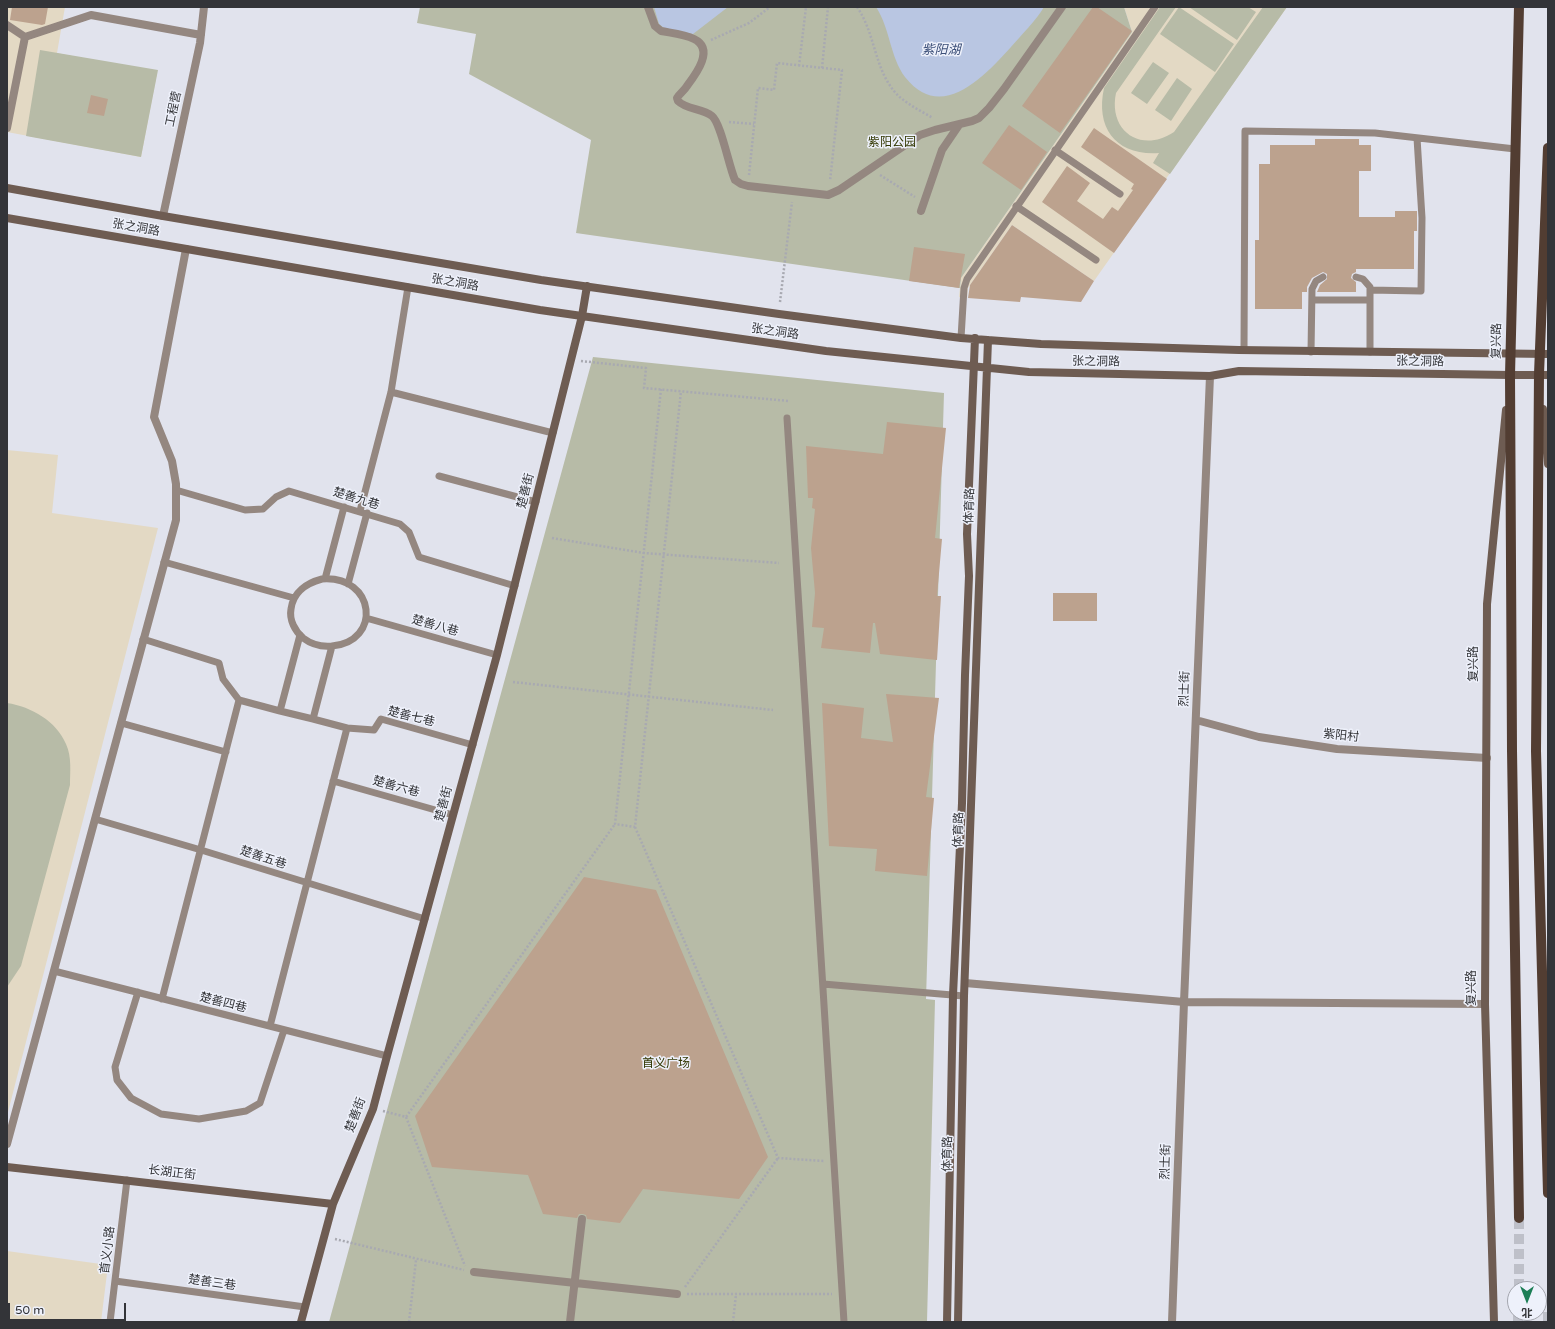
<!DOCTYPE html>
<html>
<head>
<meta charset="utf-8">
<style>
	body { margin:0 }
	#map { position:relative; width:1555px; height:1329px; overflow:hidden; background:#e1e3ed; font-family:"Varela Round","Noto Sans SC",sans-serif }
	canvas { display:block }
	.frame { position:absolute; inset:0; border:8px solid #333438; pointer-events:none }
	.north { position:absolute; left:1507px; top:1281px; width:40px; height:40px; box-sizing:border-box; background:#eef1fb; border:1px solid #a3a5ad; border-radius:50%; rotate:180deg; font-size:11px; font-weight:700; line-height:16px; text-align:center; color:#333438 }
	.north::after { content:''; display:block; margin:auto; width:14px; height:18px; background:#1c7e56; clip-path:polygon(50% 0,100% 100%,50% 72%,0 100%) }
	.scale { position:absolute; left:8px; top:1303px; width:118px; height:18px; box-sizing:border-box; border:2px solid #333438; border-top:0; padding-left:5px; font-size:12px; line-height:14px; white-space:nowrap; color:#333438; -webkit-text-stroke:3px #eef1fb; paint-order:stroke }
</style>
</head>
<body>
<div id="map">
<canvas width="1555" height="1329"></canvas>
<div class="frame"></div>
<div class="north">北</div>
<div class="scale">50 m</div>
</div>
<script>
const c = document.querySelector('canvas').getContext('2d');
c.lineJoin = 'round';
function paint(path, color) { c.fillStyle = color; c.fill(path, 'evenodd'); }
function stroke(path, color, width, dash) { c.strokeStyle = color; c.lineWidth = width; c.lineCap = dash ? 'butt' : 'round'; c.setLineDash(dash || []); c.stroke(path); }
function drawText(font, color, halo, rows, align = 'center') {
  c.font = font + ' "Varela Round","Noto Sans SC",sans-serif'; c.lineWidth = 3; c.setLineDash([]); c.textBaseline = 'middle'; c.strokeStyle = halo; c.fillStyle = color; for (const [text, x, y, turn = 0] of rows) {
    c.save(); c.translate(x, y); c.rotate((+turn || 0) * Math.PI / 180); c.textAlign = isNaN(turn) ? turn : align; if (halo) c.strokeText(text, 0, 0); c.fillText(text, 0, 0); c.restore();
  }
}
const education = new Path2D(`
	M7,7h58l-8,46 100,20 -16,84 -134,-25z
	M1124,7h163l-193,274 -82,-56 -44,63 -1,10 -8,-1 2,-19 171,-246z
	M7,450l51,5 -6,58 106,15 -150,584z
	M7,1251l101,14 -7,57h-94z`);
const green = new Path2D(`
	M420,7h704l8,25 -171,246 -1,10 -384,-55 15,-93 -122,-66 7,-40 -59,-11z
	M1160,7h16l-60,86c-8,38 25,61 58,39l89,-125h24l-117,167 -17,-11 6,-10c-42,3 -64,-24 -55,-65z
	M1179,7l55,37 -19,28 -55,-38z
	M1189,7h59l8,5 -19,28z
	M40,50l118,20 -17,87 -115,-21z
	M1153,62l16,11 -22,31 -16,-11z
	M1177,78l15,11 -21,32 -16,-11z
	M593,357l351,36 -18,606 9,1 -8,322h-598z
	M7,703c25,4 49,18 59,41 6,13 4,28 4,41l-49,181 -14,21z`);
const water = new Path2D(`
	M654,7h74l-35,27 -29,-6 -5,-4z
	M876,7h168c-9,15 -22,27 -33,40 -27,30 -70,76 -106,30 -15,-20 -15,-49 -29,-70z`);
const building = new Path2D(`
	M12,7h36l-3,17 -3,1 -32,-5z
	M1093,7h4l35,24 -72,102 -38,-27z
	M91,95l17,4 -4,17 -17,-3z
	M1009,125l38,27 -26,38 -39,-27z
	M1094,128l73,51 -53,74 -72,-51 25,-36 23,17 -13,18 26,18 9,-12 6,4 15,-21 -2,-1 3,-5 -53,-37z
	M1315,139h44v6h12v26h-12v46h36v-6h22v20h-3v38h-58v3l-4,2 -1,4 5,4v10h-39l3,-7 7,-6v-5l-4,-2 -11,6 -5,9v5h-5v17h-47v-69h4v-76h11v-19h45z
	M1012,225l82,56 -13,21 -60,-5 -1,5 -52,-4 2,-13z
	M914,247l51,7 -6,34 -50,-7z
	M887,422l59,6 -11,110 7,1 -5,57h4l-4,64 -57,-6 -5,-31h-2l-3,30 -49,-5 3,-20 -12,-1 3,-34 -4,-45 4,-39 -3,-1 1,-10h-5l-2,-52 77,8z
	M1053,593h44v28h-44z
	M886,694l53,4 -13,99 8,1 -7,78 -52,-5 2,-22 -48,-3 -7,-143 42,5 -3,30 32,4z
	M584,877l72,13 112,267 -29,42 -96,-10 -23,34 -33,-4 -1,-4 -3,-1h-4l-2,4 -34,-4 -15,-39 -96,-8 -17,-51z`);
const primaryTunnel = new Path2D(`
	M1519,1289v-71
	M1518,1322v-9
	M1548,1322v-14`);
const path = new Path2D(`
	M857,7c17,24 17,56 34,80 9,14 28,23 42,31
	M711,40l38,-17 21,-16
	M799,66l7,-59
	M822,68l6,-61
	M729,122l25,2
	M749,175l9,-87 16,2 3,-27 65,7 -12,111
	M880,175l35,22
	M780,302l12,-100
	M581,361l65,7 -2,20 145,13
	M661,389l-46,435 20,3 46,-436
	M552,538l92,15 135,10
	M513,682l260,28
	M635,827l143,331 46,3
	M383,1111l23,6 209,-293
	M406,1117l59,149
	M335,1239l129,31
	M685,1287l93,-129
	M687,1294h145
	M409,1322l7,-62
	M733,1322l3,-28`);
const lane = new Path2D(`
	M1055,150l65,44
	M1016,206l80,54
	M1356,277l7,2 7,8v65
	M1370,290l51,1 1,-73 -5,-80
	M1312,300h58
	M961,338l3,-50 3,-9 188,-272
	M1244,350l1,-219 130,2 140,16
	M1311,352l1,-63 4,-8 7,-4
	M391,392l162,41
	M787,418l57,904
	M439,476l97,26
	M176,490l69,20 18,-1 13,-12 13,-6 111,33 9,8 10,25 96,29
	M360,511l31,-119 17,-105
	M164,562l130,36
	M322,579c54,-4 60,63 10,67 -10,1 -21,-2 -29,-8 -8,-7 -14,-18 -12,-29 2,-17 16,-26 31,-30z
	M325,579l19,-72
	M348,584l19,-71
	M366,618l131,37
	M143,639l76,24 4,16 16,21
	M280,711l33,8
	M121,723l105,29
	M347,728l27,2 7,-11 92,26
	M333,781l120,34
	M95,819l106,31 224,69
	M54,971l333,85
	M823,984l141,12
	M138,992l-23,75 2,13 14,18 30,16 38,5 47,-8 14,-8 24,-73
	M162,999l77,-299 41,11 20,-76
	M270,1026l77,-298 -34,-9 19,-73
	M115,1281l190,26
	M110,1322l17,-142`);
const street = new Path2D(`
	M648,7l7,19 6,5c10,2 23,3 33,8 21,10 2,35 -7,47 -3,5 -7,7 -10,12l1,3c9,9 24,7 34,15 9,7 17,51 23,64l6,4 7,2 80,9 11,-5 81,-55 15,-5 37,-9 7,-3 10,-10 15,-19 58,-82
	M7,25l18,12 -18,91
	M25,37l66,-22 110,20
	M921,211l21,-61 17,-25
	M163,216l37,-173 4,-36
	M1196,720l63,17 78,12 150,9
	M965,983l219,19 301,2
	M7,1144l169,-624v-36l-4,-23 -18,-44 32,-168
	M474,1272l203,22
	M570,1322l12,-103
	M1172,1322l12,-320 26,-626`);
const secondary = new Path2D(`
	M7,188l156,28 378,64 238,34 182,24 80,6 198,6 309,4
	M7,218l533,92 286,41 203,21 181,4 29,-5 271,4h38
	M1543,409l5,55
	M7,1167l326,37
	M301,1322l32,-118 40,-95 14,-53 110,-401 85,-339 5,-30
	M947,1322l6,-327 9,-192 3,-128 4,-99 -2,-42 8,-196
	M958,1322l6,-326 24,-656
	M1494,1322l-9,-318 2,-400 19,-194`);
const primary = new Path2D(`
	M1519,7l-9,368 2,375 7,468
	M1548,148l-9,226 -3,377 12,442`);
const streetNames = [
	["工程营",174,109,-78],
	["张之洞路",136,228,10],
	["张之洞路",455,283,10],
	["张之洞路",775,332,8],
	["复兴路",1497,341,-89],
	["张之洞路",1096,362,1],
	["张之洞路",1420,362,1],
	["楚善街",526,491,-76],
	["楚善九巷",356,499,17],
	["体育路",970,506,-88],
	["楚善八巷",435,626,16],
	["复兴路",1474,664,-90],
	["烈士街",1185,689,-88],
	["楚善七巷",411,717,14],
	["紫阳村",1341,736,6],
	["楚善六巷",396,787,15],
	["楚善街",444,804,-75],
	["体育路",959,830,-88],
	["楚善五巷",263,858,18],
	["复兴路",1472,988,-90],
	["楚善四巷",223,1003,14],
	["楚善街",356,1115,-69],
	["体育路",948,1154,-89],
	["烈士街",1166,1162,-88],
	["长湖正街",172,1173,7],
	["首义小路",108,1250,-83],
	["楚善三巷",212,1283,8]
];
const parkNames = [
	["紫阳公园",892,143],
	["首义广场",666,1064]
];
const waterNames = [
	["紫阳湖",941,51]
];
paint(education, '#e3d9c4');
paint(green, '#b7bba7');
paint(water, '#b9c6e2');
paint(building, '#bca28e');
stroke(primaryTunnel, '#bec0c9', 10, [10, 5]);
stroke(path, '#a8a9b1', 2.5, [2, 2]);
stroke(lane, '#948780', 7);
stroke(street, '#948780', 8);
stroke(secondary, '#6e5c52', 8);
stroke(primary, '#523d32', 10);
drawText('12px', '#333438', '#eef1fb', streetNames);
drawText('12px', '#323702', '#eef1fb', parkNames);
drawText('italic 13px', '#3d5079', '#eef1fb', waterNames);
</script>
</body>
</html>
